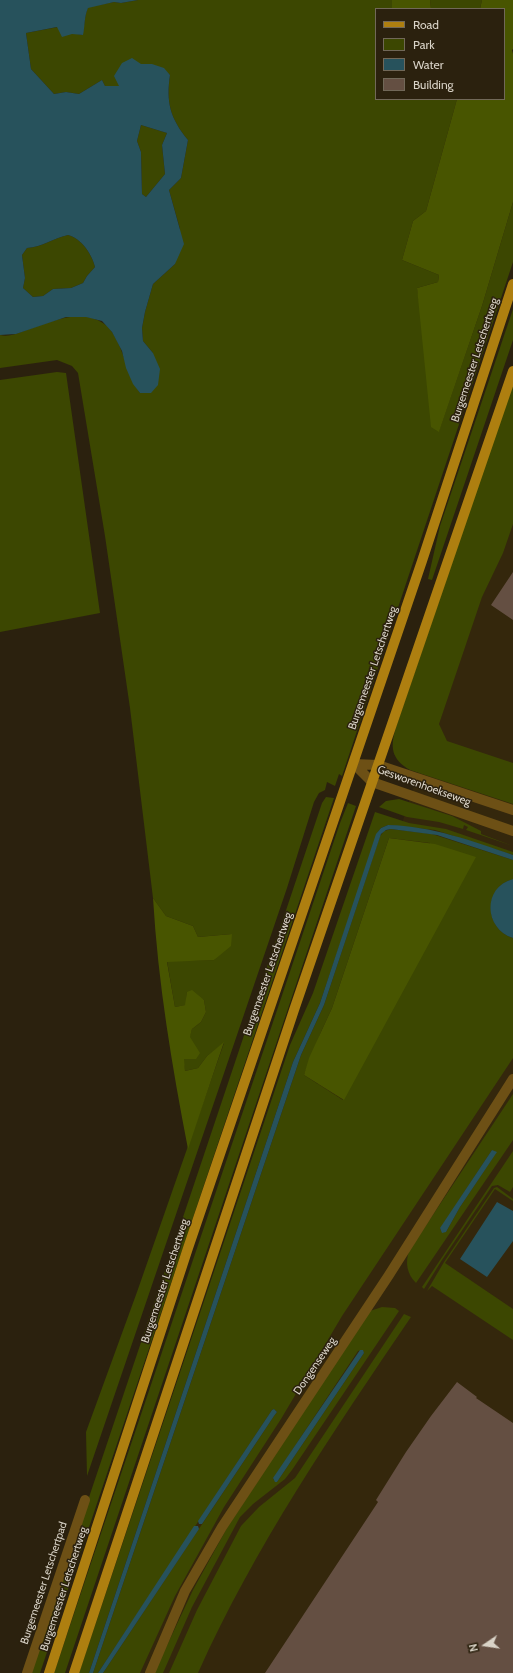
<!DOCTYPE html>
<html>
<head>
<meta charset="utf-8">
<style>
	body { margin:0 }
	#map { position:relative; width:513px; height:1673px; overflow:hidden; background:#2b210e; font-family:Cabin,sans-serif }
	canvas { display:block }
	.legend { position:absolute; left:375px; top:8px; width:130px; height:92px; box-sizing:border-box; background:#2b210e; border:1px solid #716858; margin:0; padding:5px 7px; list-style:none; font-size:12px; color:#d9d3c7 }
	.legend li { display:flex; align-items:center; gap:8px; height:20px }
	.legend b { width:20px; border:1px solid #716858 }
	.north { position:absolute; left:465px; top:1625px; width:40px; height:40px; -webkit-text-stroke:3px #2b210e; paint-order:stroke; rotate:257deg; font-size:11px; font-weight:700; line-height:16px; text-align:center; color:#d9d3c7 }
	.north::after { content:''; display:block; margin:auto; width:14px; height:18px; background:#d9d3c7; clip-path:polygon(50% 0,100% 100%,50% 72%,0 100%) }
</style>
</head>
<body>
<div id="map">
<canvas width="513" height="1673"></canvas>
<ul class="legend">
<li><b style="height:5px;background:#ae7f10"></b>Road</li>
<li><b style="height:11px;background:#3c4701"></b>Park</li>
<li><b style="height:11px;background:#27525c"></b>Water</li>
<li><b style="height:11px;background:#644f42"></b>Building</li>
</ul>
<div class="north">N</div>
</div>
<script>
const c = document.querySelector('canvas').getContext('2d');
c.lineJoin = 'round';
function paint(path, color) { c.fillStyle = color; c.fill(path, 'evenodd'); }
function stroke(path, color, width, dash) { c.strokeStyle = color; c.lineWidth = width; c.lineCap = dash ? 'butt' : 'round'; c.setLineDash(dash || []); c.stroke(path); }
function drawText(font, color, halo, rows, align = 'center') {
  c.font = font + ' Cabin,sans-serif'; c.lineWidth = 3; c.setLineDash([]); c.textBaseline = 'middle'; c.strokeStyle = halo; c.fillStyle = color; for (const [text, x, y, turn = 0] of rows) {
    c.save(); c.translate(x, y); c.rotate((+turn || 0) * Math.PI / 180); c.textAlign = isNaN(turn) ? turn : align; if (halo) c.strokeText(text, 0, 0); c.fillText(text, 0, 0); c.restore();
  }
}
const built = new Path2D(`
	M513,494v1179h-385l306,-949z`);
const green = new Path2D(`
	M138,0h254v9h-16v90h81l-31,112 -13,10 -11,39 37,15 -1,7 -21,6 22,143 43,-125 31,-104v60l-171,514 -3,-2 -4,12 -8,-4 -2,8 -6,3 -5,9 -27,86 -200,588 -1,-44 51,-140 87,-249 -17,13 -9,12 -13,3 -2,-13 9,-29 9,-7 5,-10 -2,-12 -17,-8 -1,13 -11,2 -8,-46 47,-1 18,-26 -34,3 -5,-11 -27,-10 -13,-18 -23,-190 -25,-172 -27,-163 -6,-7 -15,-6 -57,8v-33c8,2 16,-1 24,-4 22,-7 45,-19 68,-13 9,3 14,6 20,14 13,19 14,41 28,61l13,-40 -10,-12 -1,-13 3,-16 8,-28 22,-20 5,-35 -11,-39 12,-12 7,-38c-18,-22 -22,-38 -18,-65 -9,-9 -17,-11 -29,-11l-21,23 -15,-1 -3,-6 -23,14 -13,-2 -12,2 -23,-25 -5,-36 32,-6 14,6 10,2c3,-9 2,-18 6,-28l26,-5 7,1z
	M430,0h52l-2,9h-49z
	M141,125l26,8 -5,12 3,29 -19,23 -4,-3 -1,-42 -4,-11z
	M68,235c13,3 24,19 27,32l-8,9 -4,7 -12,5 -18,1 -10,7 -10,1 -10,-9 2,-10 -3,-23 5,-7c16,-1 26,-10 41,-13z
	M513,309v31l-81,240 -4,-1 12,-53z
	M57,372l9,1 34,240 -100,19v-252z
	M513,383v141l-10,29 -21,44 -43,127 8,17 66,22v41l-103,-34c-19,-11 -20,-23 -14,-43z
	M326,797l8,1 -294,875h-10l292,-870z
	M399,799l53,17 29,15v3l32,12 -47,-16 2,-3 -4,-2 -1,4 -24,-7 -32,-5 -28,-10 7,-6z
	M348,803l8,3 -291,867h-11l286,-850z
	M375,812l34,11 37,6 67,23v3l-78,-25 -47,-5 -7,3 -3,4 -58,171 -27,59 -204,611h-10l211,-628 23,-52z
	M391,829l41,5 81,26v19c-30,8 -29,50 0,59v120l-171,258 -61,103 -57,88 -49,89 -35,77h-37l171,-257 3,-4 -3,-3 -2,1 -174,263h-5l208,-618 23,-50 56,-169 4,-5zM389,838l41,5 -87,257 -39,-25 17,-43 11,-24z
	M513,1094v46l-97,143c-9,-9 -11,-20 -7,-32zM492,1150l4,3 -36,54 -14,25 -6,-3z
	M513,1151v36l-3,5 -12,-7 -6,1 -50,74 -18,29 -2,-2z
	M497,1187l16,12v2l-18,-12 -50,74 68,46v31l-81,-54 -5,5 17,-29 50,-74z
	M382,1307l13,1 4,3 -107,159 -7,9 -32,25 -13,13 -48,90 -29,66h-9l39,-83 34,-62 143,-217zM362,1350l2,3 -87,129 -4,-3 85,-128z
	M404,1314l7,3c-78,115 -156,229 -213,356h-29l28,-63 44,-84 18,-19 36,-29z`);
const forest = new Path2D(`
	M392,0h38l1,9h-39z
	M482,0h31v49l-1,1 1,4v148l-31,104 -43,126 -8,-5 -14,-139 21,-6 1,-7 -37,-15 11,-39 13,-10 31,-112h47v-90h-24z
	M389,838l46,6 41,13 -132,243 -40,-25 5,-17 23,-50z
	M153,898l13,18 27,10 5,11 34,-3 -1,12 -17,14 -47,2 8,45 10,-2 2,-13 5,-2 12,10 2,12 -5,10 -9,7 -2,8 10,16 -4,6h-12l1,12 13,-3 9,-12 17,-14 -36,107c-16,-83 -30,-166 -35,-251z`);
const water = new Path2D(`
	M0,0h138l-17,3 -7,-1 -26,6c-4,9 -3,18 -5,27l-11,-1 -10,3 -5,-10 -31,6 5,36 23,25 12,-2 13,2 23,-14 3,6h14l-5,-10 8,-13 10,-5 9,6h11l12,4 6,7c-4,27 0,43 18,65l-7,38 -12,12 15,54 -9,20 -22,20 -8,28 -3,16 1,13 10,12 7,16 -2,16 -7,8h-11l-7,-9 -7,-16 -4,-17 -10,-19 -10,-11 -16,-4h-20l-50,17 -16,1zM141,125l26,8 -5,12 3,29 -19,23 -4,-3 -1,-42 -4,-11zM68,235c13,3 24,19 27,32l-8,9 -4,7 -12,5 -18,1 -10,7 -10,1 -10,-9 2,-10 -3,-23 5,-7c16,-1 26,-10 41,-13z
	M388,825c44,1 84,16 125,30v5l-76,-25 -46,-6 -5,1 -5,4 -57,171 -23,50 -208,618h-4l204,-611 27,-59 56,-169 5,-6z
	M513,879v59c-29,-9 -31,-51 0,-59z
	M492,1150l5,2 -37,55 -14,25 -4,1 -2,-5z
	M497,1202l16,9v30l-26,36 -27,-18z
	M360,1350h3l1,3 -87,129h-2l-2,-4z
	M274,1409l3,3 -3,4 -72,108h-3l-1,-3 74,-111z
	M194,1526h4l1,3 -96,144h-5z`);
const building = new Path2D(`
	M513,572v48l-22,-15z
	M457,1382l20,15 -1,1 37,25v250h-248l113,-171 -2,-2 30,-48 25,-36z`);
const minor = new Path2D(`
	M354,764l18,18 141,49
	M354,764l24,1 135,45
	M27,1673l58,-173
	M150,1673l35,-82 37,-64 167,-252 124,-196`);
const major = new Path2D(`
	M49,1673l139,-425 234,-687 91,-277
	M74,1673l220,-663 219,-639`);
const streetNames = [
	["Burgemeester Letschertweg",475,360,-72],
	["Burgemeester Letschertweg",373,668,-71],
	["Gesworenhoekseweg",424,786,20],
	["Burgemeester Letschertweg",268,974,-71],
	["Burgemeester Letschertweg",165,1281,-72],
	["Dongenseweg",315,1366,-56],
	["Burgemeester Letschertpad",44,1583,-72],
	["Burgemeester Letschertweg",64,1589,-72]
];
paint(built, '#34270c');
paint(green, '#3c4701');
paint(forest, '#485500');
paint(water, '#27525c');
paint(building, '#644f42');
stroke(minor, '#6d5015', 10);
stroke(major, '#ae7f10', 10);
drawText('11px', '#d9d3c7', '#2b210e', streetNames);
</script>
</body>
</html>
